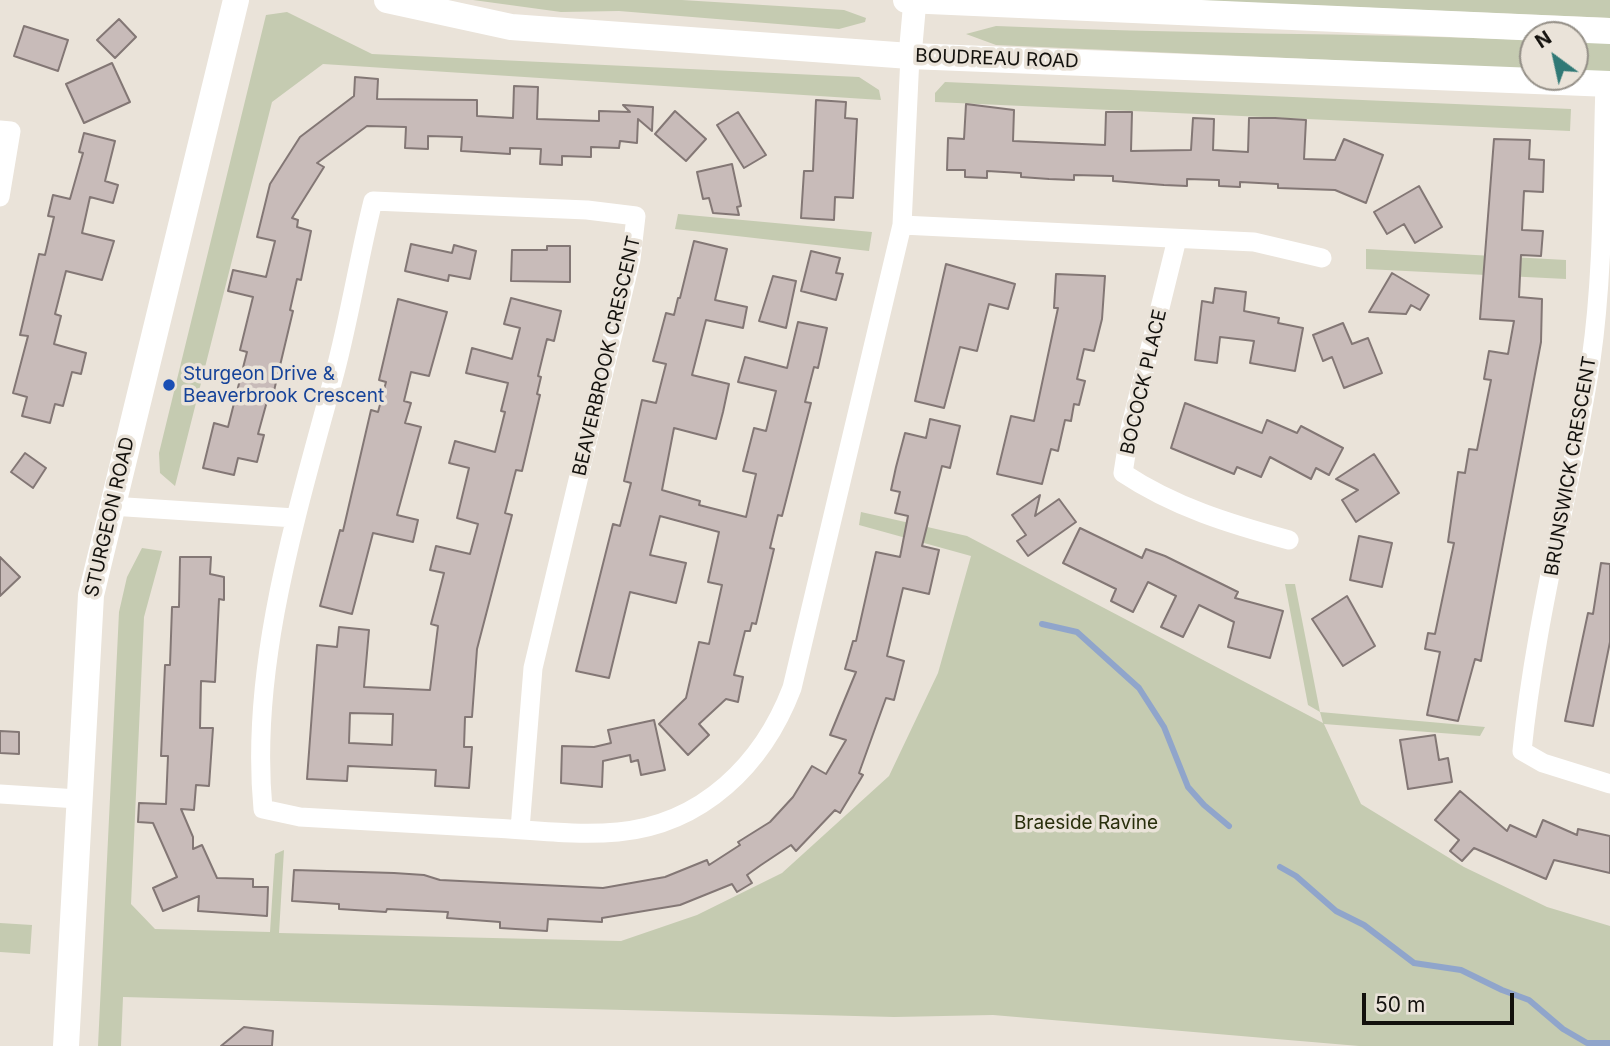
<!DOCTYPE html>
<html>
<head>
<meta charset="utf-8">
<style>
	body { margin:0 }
	#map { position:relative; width:1610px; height:1046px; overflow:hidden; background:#eae3d9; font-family:Inter,sans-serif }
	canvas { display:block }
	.north { position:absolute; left:1519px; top:21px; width:70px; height:70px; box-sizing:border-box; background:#eae3d9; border:2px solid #948f87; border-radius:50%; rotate:327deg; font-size:19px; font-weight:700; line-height:28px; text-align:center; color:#13110d }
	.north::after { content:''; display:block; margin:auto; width:24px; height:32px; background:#307976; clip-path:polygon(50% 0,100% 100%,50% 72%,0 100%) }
	.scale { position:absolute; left:1362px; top:993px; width:152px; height:32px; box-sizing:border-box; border:4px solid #13110d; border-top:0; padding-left:9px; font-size:21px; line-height:24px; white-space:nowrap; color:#13110d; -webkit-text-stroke:5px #eae3d9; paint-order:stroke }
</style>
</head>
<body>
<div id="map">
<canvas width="1610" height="1046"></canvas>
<div class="north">N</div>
<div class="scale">50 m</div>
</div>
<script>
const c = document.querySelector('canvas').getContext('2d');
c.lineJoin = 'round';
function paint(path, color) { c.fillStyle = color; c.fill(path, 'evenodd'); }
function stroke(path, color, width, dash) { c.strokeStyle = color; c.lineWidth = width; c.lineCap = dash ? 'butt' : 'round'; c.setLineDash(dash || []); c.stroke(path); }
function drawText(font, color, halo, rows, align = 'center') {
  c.font = font + ' Inter,sans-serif'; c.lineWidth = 7; c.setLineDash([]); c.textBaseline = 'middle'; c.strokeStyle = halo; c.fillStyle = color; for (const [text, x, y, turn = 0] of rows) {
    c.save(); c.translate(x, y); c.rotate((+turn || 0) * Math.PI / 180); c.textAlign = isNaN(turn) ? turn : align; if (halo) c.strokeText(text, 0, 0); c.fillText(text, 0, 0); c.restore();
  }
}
const green = new Path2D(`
	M473,0h209l162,10 22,8 -1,4 -26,7 -220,-18 -58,1z
	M1187,0h423v18z
	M287,12l85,42 487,23 20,13 2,10 -558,-36 -51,38 -97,384 -15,-13 -1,-20 107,-438z
	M996,26c179,8 358,7 537,14v29l-537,-24 -30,-11z
	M1575,42l35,1v29l-35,-1z
	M945,82l626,27 -1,22 -635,-29v-9z
	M678,214l194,18 -3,19 -194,-22z
	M1366,249l200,11v19l-200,-10z
	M861,512l106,24 356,187 -3,-11 -12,-7 -23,-121h10l25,128 165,15 -5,9 -156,-12 37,80 103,63 83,40 63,19v120h-251l-366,-31 -99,2 -771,-20 -2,49h-23l21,-434 8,-35 15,-29 20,3 -18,66 -13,287 24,25 115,3 5,-78 9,-4 -5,83 342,8 76,-26 85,-42 107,-97 49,-103 33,-117 -112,-31z
	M0,923l32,2 -2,29 -30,-2z`);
const stream = new Path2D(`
	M1042,624l35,8 62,56 25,39 24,60 16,18 25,21
	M1280,867l16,9 40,35 28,14 50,38 47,7 41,20 27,10 34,29 24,14h23`);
const building = new Path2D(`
	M119,19l17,18 -21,21 -18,-18z
	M24,26l44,14 -10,31 -44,-15z
	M112,63l18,39 -46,21 -18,-39z
	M355,77l23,2 -1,20 100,1v16l36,2 1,-32 24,1 -1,32 62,2v-10l31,1 -7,-7 30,2 -1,24 -14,-12 -1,24 -17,-2 -1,7 -28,-1v10l-29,-1v9l-22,-1 1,-15 -31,-1v6l-49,-3 1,-14 -34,-1v13l-23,-1 1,-21 -39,-1 -50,37 7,4 -32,51 6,2 -1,7 14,4 -10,49 -4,-1 -7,31 3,1 -20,84 -4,-1 -11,40 6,1 -7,27 -19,-4 -4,17 -31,-7 11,-45 14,4 19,-75 -7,-2 13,-53 -25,-6 5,-21 33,7 9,-36 -18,-4 13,-53 30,-47 54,-41z
	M816,100l30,2 -1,16 12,1 -4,79 -18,-1 -1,23 -33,-2 3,-47h9z
	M966,104l48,6 -1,31 92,4 1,-33h26l-1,39 60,-1 2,-32 21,1 -1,31 35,2 1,-34h26l31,2 -2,39 31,1 9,-21 39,16 -17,48 -31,-13 -57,-2v-4l-38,-2v5l-21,-1v-6l-32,-1v7l-23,-1 -51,-4v-5l-39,-1v5l-25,-1 -28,-2v-4l-34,-2v7l-22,-1v-7h-18l1,-32 16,1z
	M675,111l31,28 -20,22 -31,-27z
	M738,112l28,43 -22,13 -27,-43z
	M84,133l31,8 -10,40 13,4 -5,18 -23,-6 -8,36 32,8 -12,39 -36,-9 -11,43 6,2 -7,28 32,9 -5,21 -9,-2 -9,34 -8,-2 -5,19 -28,-7 5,-19 -14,-4 15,-57 -8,-1 19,-81 6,1 9,-38 -6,-1 5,-21 17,4 13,-46 -4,-1z
	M1494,139l36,1 -1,19 15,1 -1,32 -19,-1 -2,39 21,1 -2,25 -20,-1 -2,42 23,2 -1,43 -60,319 -6,-2 -17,62 -31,-6 13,-63 -15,-3 3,-16 7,1 19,-91 -6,-1 10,-70 7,1 4,-24 8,1 14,-70 -7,-1 5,-28 19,3 6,-33 -34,-2z
	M732,164l9,42 -4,1 2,8 -26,-2 -4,-15 -6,1 -6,-27z
	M1419,186l23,41 -27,16 -11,-19 -17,10 -13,-22z
	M694,241l33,8 -12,51 32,7 -4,21 -37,-8 -14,55 37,9 -6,28 -7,27 -42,-11 -12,62 38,11 -1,4 47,12 10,-43 -13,-3 11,-43 12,3 10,-40 -38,-9 7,-25 42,11 11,-46 29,6 -9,40 -4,-1 -9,35 6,1 -29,113 -4,-1 -8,33 4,1 -18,75 -4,-1 -2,8h-5l-11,44 9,2 -5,25 -12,-3 -27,25 10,11 -21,20 -29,-31 27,-26 13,-56 10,2 13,-59 -14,-3 11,-50 -59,-16 -10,39 36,8 -10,40 -46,-11 -21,86 -33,-7 37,-147 7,2 11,-43 -7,-2 18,-81 14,3 10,-39 -13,-3 5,-18 8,-30 8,2 4,-17h2z
	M411,244l41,9 2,-8 22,6 -6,28 -21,-4 -1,6 -43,-10z
	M547,246h23v36l-59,-1 1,-31h35z
	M811,251l29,7 -4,15 7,1 -7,26 -35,-9z
	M946,264l69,20 -7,25 -19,-5 -12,47 -17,-4 -16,61 -29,-7z
	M1392,273l37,22 -9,15 -9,-5 -5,9 -37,-2z
	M1056,274l49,2 -3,43 -8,32 -10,-2 -7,30 8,2 -6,24 -5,-1 -3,17 -6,-1 -7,31 -7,-2 -9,35 -45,-10 14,-58 23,5 24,-113h-4z
	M773,276l23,5 -10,47 -27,-7z
	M1215,288l31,4 -2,19 35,7 -1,5 25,5 -8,43 -45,-8 4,-22 -34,-4 -3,26 -22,-3 7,-59 11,2z
	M511,298l50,13 -7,30 -7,-2 -9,37 3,1 -4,17 3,1 -18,76 -6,-1 -11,43 7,2 -35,134 -5,68h-7l-1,30h8l-3,41 -34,-2 1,-16 -88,-4 -1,15 -40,-2 10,-134 20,2 2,-20 30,3 -5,57 66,3 8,-64 -7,-2 13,-51 -14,-3 6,-24 34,8 8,-30 -21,-6 12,-50 -20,-5 6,-22 40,11 10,-40 -4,-1 7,-28 -42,-10 6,-25 40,11 8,-31 -16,-4zM350,713l43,1 -1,31 -43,-2z
	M398,299l49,13 -18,64 -18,-4 -7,29 7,2 -6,20 16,4 -24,88 21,5 -5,22 -40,-9 -21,81 -32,-8 20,-76 3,1 28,-121 7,2 8,-30 -7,-2z
	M1343,323l9,21 16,-6 14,35 -38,15 -12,-31 -9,4 -10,-26z
	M1185,403l77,30 5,-13 30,13 4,-7 42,22 -14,27 -13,-7 -5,11 -41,-22 -9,20 -24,-10 -3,7 -63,-26z
	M930,419l30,7 -10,42 -8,-2 -20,80 17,4 -10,44 -26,-6 -16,68 17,5 -10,39 -8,-2 -27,75 4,2 -23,38 -5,-3 -39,41 -5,-6 -30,20 -14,10 5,8 -15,9 -5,-8 -52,21 -78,13v4l-54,-3 -1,12 -47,-3v-6l-53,-4 1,-6 -61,-3 -1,3 -47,-3v-5l-47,-3 2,-31 100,3 30,2 16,5 163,8 62,-11 42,-17 2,5 31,-20 -2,-3 32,-20 23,-25 19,-31 14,8 20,-34 -16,-5 26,-63 -11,-3 8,-28h3l20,-89 24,5 8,-41 -13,-3 5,-21 -9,-2 5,-23 9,-34 21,5z
	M25,453l21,15 -13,20 -22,-16z
	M1374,454l25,39 -43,29 -14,-22 16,-10 -22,-11z
	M1040,495l-5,21 24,-17 17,23 -48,34 -11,-15 9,-6 -14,-20z
	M1080,528l62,30 4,-9 19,7 73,36 -3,6 48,13 -13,47 -42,-11 6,-25 -35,-17 -16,32 -22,-10 15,-31 -28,-14 -15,30 -22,-11 5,-12 -53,-26z
	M1359,536l33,7 -10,44 -32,-7z
	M0,557l20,20 -20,19z
	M180,557h31l-1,17 14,3v23l-5,-1 -4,83 -14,-1 -1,47h13l-4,58 -13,-1 -2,25 -13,-1 12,28v12l9,-4 15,33 36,1v8h15l-1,29 -69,-5 1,-15 -36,15 -10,-23 24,-11 -24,-54 -15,-1 1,-19 27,1 2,-48h-7l4,-91h5l2,-58h7z
	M1601,563l9,1v78l-17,84 -28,-5 23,-108 5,1z
	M1347,596l28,50 -32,20 -31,-47z
	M654,720l11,50 -24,5 -3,-15 -7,2 -1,-7 -27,6 -1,26 -41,-4 1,-37 32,1 17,-4 -3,-13z
	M0,731l19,1v22l-19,-1z
	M1435,735l4,25 9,-2 4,24 -44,7 -8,-49z
	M1460,791l47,40 3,-6 26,12 7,-17 34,15 1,-6 32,7v37l-56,-13 -8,19 -72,-31 -12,13 -12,-10 9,-11 -24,-20z
	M244,1027l29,4 -1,15h-51z`);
const minor = new Path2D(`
	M1605,84c-3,91 -1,186 -14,276 -20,131 -56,259 -69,391l21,12 67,21
	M0,130l11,1 -11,66
	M902,225l352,17 68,16
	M1177,239l-47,190 -7,44c51,34 107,51 166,67
	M111,506l184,12
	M0,794l78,5
	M520,829l13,-161 98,-409 5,-43 -49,-6 -214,-9c-14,56 -23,114 -38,171 -37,138 -86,292 -72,437l37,8c64,4 127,7 191,11 42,2 85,8 127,4 85,-8 145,-68 174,-144l110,-463 8,-169`);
const tertiary = new Path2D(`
	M910,56l5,-56`);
const secondary = new Path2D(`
	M387,0l124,27 399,29 700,28
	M906,0l704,31
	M66,1046l25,-451 145,-595`);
const markers = [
	[169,385,7,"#1a4fb4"]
];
const streetNames = [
	["BOUDREAU ROAD",997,59,2],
	["BEAVERBROOK CRESCENT",607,356,-77],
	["BOCOCK PLACE",1144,382,-77],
	["BRUNSWICK CRESCENT",1571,466,-80],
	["STURGEON ROAD",110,517,-77]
];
const transitNames = [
	["Sturgeon Drive &",183,374],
	["Beaverbrook Crescent",183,396]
];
const parkNames = [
	["Braeside Ravine",1086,823]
];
paint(green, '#c5cbb1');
stroke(stream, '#90a5cb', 6);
paint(building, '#c8bbb9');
stroke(building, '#837775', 2);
stroke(minor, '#fff', 19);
stroke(tertiary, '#fff', 23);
stroke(secondary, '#fff', 26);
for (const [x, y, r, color] of markers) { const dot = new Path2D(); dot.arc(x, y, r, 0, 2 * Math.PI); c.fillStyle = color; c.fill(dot); stroke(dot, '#eae3d9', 2.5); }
drawText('19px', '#13110d', '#eae3d9', streetNames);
drawText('19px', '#164399', '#eae3d9', transitNames, 'left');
drawText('19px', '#292f0c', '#eae3d9', parkNames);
</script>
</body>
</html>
